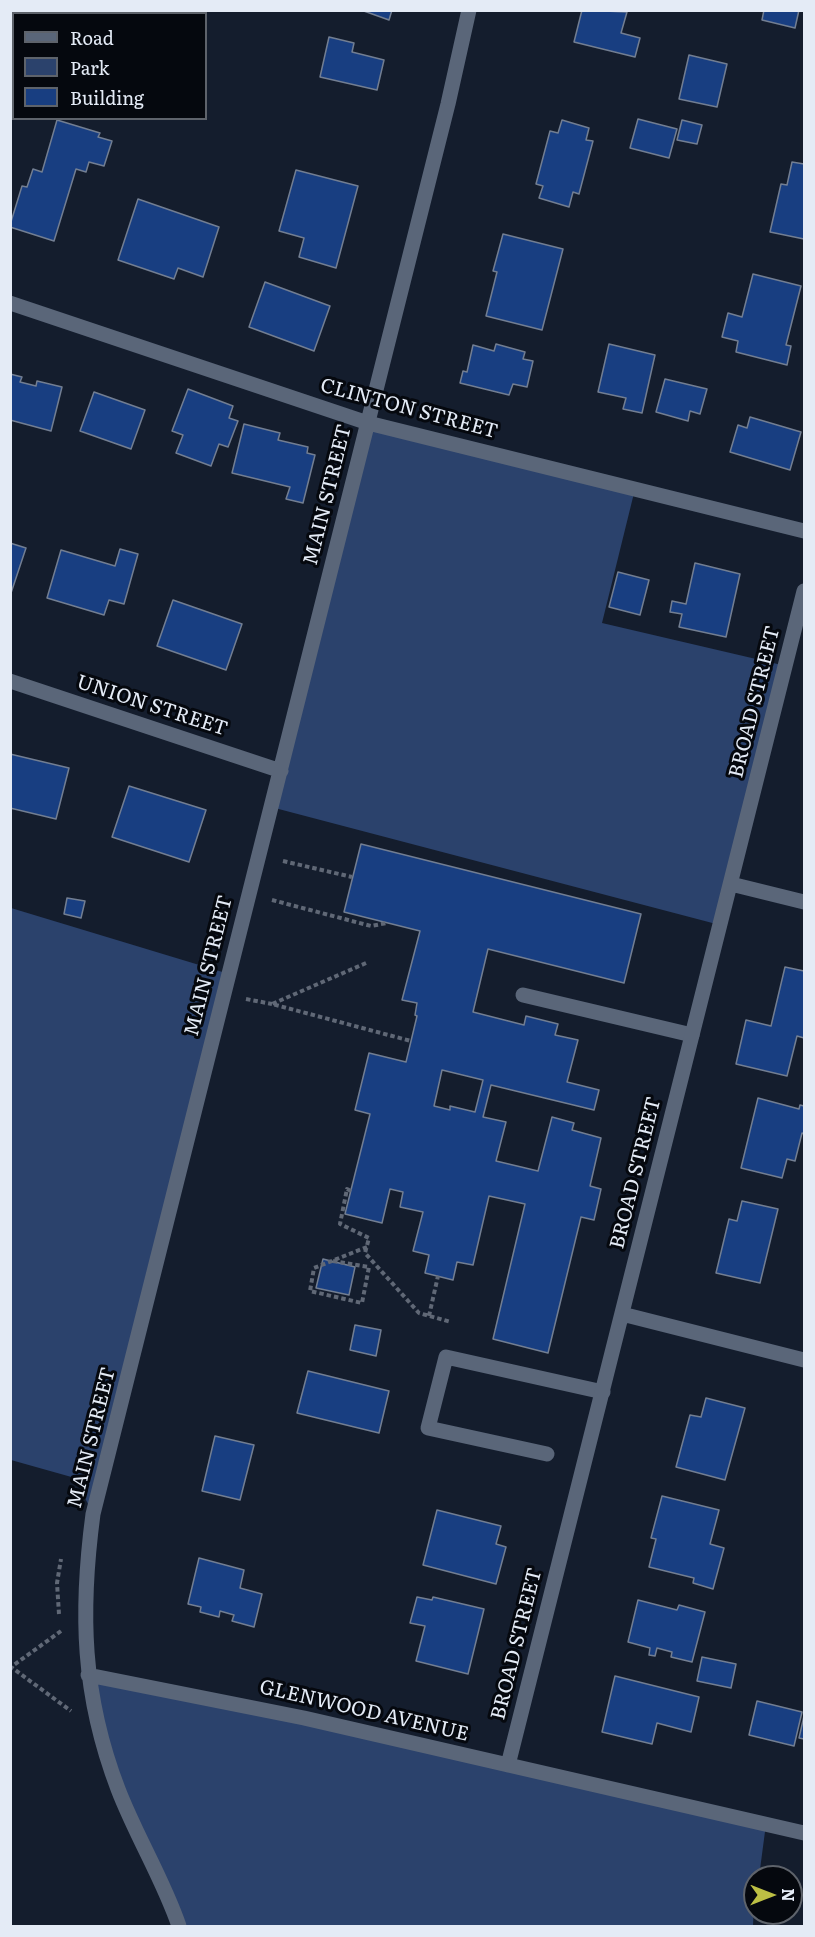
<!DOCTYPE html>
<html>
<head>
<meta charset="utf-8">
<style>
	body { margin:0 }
	#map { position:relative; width:815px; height:1937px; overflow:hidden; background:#141d2d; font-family:Literata,serif }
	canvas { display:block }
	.frame { position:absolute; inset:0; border:12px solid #e4ebf6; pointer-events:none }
	.legend { position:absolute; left:12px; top:12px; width:195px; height:108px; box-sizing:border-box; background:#05080e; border:2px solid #5e636b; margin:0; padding:8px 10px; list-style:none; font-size:18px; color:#e4ebf6 }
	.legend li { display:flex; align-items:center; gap:12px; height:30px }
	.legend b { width:30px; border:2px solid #5e636b }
	.north { position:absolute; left:743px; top:1865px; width:60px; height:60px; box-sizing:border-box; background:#05080e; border:2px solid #5e636b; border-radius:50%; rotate:90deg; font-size:16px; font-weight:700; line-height:24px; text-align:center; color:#e4ebf6 }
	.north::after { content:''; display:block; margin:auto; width:21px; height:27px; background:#bcbf44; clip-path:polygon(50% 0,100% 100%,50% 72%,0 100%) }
</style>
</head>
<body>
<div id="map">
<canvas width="815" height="1937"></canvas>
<div class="frame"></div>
<ul class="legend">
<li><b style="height:8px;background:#5a6679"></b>Road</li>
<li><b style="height:16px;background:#2b426c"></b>Park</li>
<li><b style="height:16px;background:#183e81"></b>Building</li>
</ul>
<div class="north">N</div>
</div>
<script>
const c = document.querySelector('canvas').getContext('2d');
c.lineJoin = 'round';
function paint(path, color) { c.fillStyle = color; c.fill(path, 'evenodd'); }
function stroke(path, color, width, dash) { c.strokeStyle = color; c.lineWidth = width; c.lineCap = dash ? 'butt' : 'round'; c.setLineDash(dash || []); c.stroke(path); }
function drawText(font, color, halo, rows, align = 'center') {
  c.font = font + ' Literata,serif'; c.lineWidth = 6; c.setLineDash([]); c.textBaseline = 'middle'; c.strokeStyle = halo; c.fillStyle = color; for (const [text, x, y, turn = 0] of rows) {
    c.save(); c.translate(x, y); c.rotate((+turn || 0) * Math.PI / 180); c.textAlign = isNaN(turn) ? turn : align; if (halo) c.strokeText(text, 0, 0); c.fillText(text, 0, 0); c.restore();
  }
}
const green = new Path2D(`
	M368,423l267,66 -33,134 184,43 -66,259 -449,-118z
	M11,908l218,66 -136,540 -18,-36 -64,-18z
	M88,1675l678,149 -7,53h-4l-2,49h-574l-61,-137z`);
const building = new Path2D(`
	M88,10h50v4h-51z
	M361,10h31l-3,10z
	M582,10l45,2 -6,21 19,5 -5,19 -61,-15z
	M764,10h35l-4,18 -33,-8z
	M329,37l25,6 -2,9 32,8 -7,30 -57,-13z
	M689,55l38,9 -10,43 -38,-8z
	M638,119l39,10 -8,29 -39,-10z
	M57,120l43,13 -2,4 14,4 -8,25 -15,-4 -3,10 -10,-3 -22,72 -44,-14v-2l12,-39 5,1 6,-18 9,3z
	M562,120l27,8 -3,12 7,1 -14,53 -6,-2 -4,15 -30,-9 4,-12 -7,-2 14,-53 8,2z
	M682,120l20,5 -5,19 -20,-4z
	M792,162l12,2v75l-34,-7 11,-48 6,1z
	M296,170l62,16 -22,82 -37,-11 5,-19 -25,-7z
	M138,199l81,28 -16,50 -25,-9 -4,11 -56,-19z
	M503,234l60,15 -21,81 -56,-14 11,-44 -4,-1z
	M753,274l48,12 -15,59 5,1 -4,19 -51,-13 2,-11 -16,-4 6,-24 14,4z
	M265,282l65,24 -16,45 -65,-24z
	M496,344l29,8 -2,7 10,2 -6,26 -14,-3 -4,11 -49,-12 3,-12 4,1 6,-27 21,6z
	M609,344l46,11 -13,58 -19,-4 3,-11 -28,-6z
	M10,374l12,3 -2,5 16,4 1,-5 25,6 -11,44 -41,-11z
	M665,379l42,10 -7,25 -10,-3 -2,10 -32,-9z
	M188,389l45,17 -4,12 9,3 -10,26 -9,-3 -8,22 -35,-13 7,-18 -11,-4z
	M94,392l51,18 -14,39 -51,-18z
	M750,417l51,15 -11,38 -60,-18 8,-27 9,3z
	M244,424l36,9 -2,7 30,7 -1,6 8,2 -12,48 -17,-4 4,-12 -58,-14z
	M10,543l16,5 -15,45h-1z
	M120,549l18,5 -14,50 -15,-4 -5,15 -57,-17 14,-48 54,16z
	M695,563l45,11 -14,63 -47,-10 3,-13 -12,-2 2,-11 14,3z
	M618,572l31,8 -9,35 -31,-8z
	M173,600l69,24 -16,46 -69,-24z
	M10,754l59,14 -13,51 -46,-11z
	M129,786l77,24 -17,52 -77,-25z
	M361,844l280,70 -17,69 -136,-34 -15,63 51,13 2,-9 32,8 -3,11 23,5 -11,42 32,8 -5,20 -103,-25 -8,32 23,5 -10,39 42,10 14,-54 22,6 -2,7 29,8 -11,48 11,3 -7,31 -13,-3 -33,136 -55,-14 32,-135 -36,-8 -16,69 -16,-3 -4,18 -28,-7 4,-18 -16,-4 10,-39 -23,-5 3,-15 -13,-3 -8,34 -37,-9 25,-100 -15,-4 14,-57 37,9 11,-46 -2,-1 2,-12 -15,-3 18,-69 -76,-19zM442,1070l41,10 -8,32 -25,-6v4l-16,-4z
	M67,898l18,3 -4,17 -17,-4z
	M785,967l19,4v67l-7,-2 -10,40 -51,-12 10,-44 25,6z
	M758,1098l41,11 1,-4 4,1v28l-2,-1 -7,28 -8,-2 -5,19 -41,-10z
	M742,1201l36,8 -18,74 -44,-10 13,-54 8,2z
	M323,1259l32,8 -6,28 -33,-7z
	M355,1325l26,5 -5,26 -26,-6z
	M308,1371l81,20 -10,42 -82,-20z
	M706,1398l39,10 -20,72 -49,-13 14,-52 11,2z
	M215,1436l39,9 -14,55 -38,-9z
	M662,1496l57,14 -9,34 14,4 -11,41 -20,-6 1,-5 -45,-11 7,-28 -5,-1z
	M437,1510l64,16 -5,18 10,3 -10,37 -73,-19z
	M199,1558l45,12 -4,18 22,6 -8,33 -22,-6 2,-6 -14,-4 -1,6 -19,-5 1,-5 -13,-3z
	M417,1597l15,3 1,-3 51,12 -16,65 -52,-13 9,-35 -15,-3z
	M638,1600l39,10 2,-5 26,7 -13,50 -21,-5 1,-5 -15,-4 -2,8 -6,-1 1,-7 -22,-6z
	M702,1657l34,7 -5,24 -34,-7z
	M615,1676l84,21 -8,35 -34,-9 -5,21 -50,-12z
	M757,1701l45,11 -8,34 -45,-11z
	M804,1716v23l-5,-1z`);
const path = new Path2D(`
	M283,861l69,16
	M272,900l99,26 16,-3
	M366,963l-94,41 139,37
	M246,999l26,5
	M351,1191l-4,-2 -7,35 29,14 -4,15 54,60 32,9
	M333,1261l36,6 -7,36 -52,-12 4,-23 53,-21
	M429,1316l9,-40
	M59,1614l-2,-31 4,-24
	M61,1631l-50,36 60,44`);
const lane = new Path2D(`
	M523,995l169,40
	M547,1454l-119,-26 18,-71 157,35`);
const street = new Path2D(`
	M10,303l358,120 436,108
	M10,681l271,90
	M731,884l73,18
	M622,1314l182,46
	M88,1675l216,43 500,115
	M508,1765l296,-1174
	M179,1926c-16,-47 -43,-90 -61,-137 -36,-94 -38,-177 -25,-275l355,-1410 21,-94`);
const streetNames = [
	["CLINTON STREET",409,409,15],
	["MAIN STREET",328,495,-76],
	["BROAD STREET",755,702,-76],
	["UNION STREET",152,706,18],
	["MAIN STREET",209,966,-76],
	["BROAD STREET",636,1173,-76],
	["MAIN STREET",92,1438,-76],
	["BROAD STREET",517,1644,-76],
	["GLENWOOD AVENUE",364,1711,13]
];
paint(green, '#2b426c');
paint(building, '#183e81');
stroke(building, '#727e92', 1.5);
stroke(path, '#606876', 4, [4.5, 3]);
stroke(lane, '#5a6679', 15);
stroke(street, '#5a6679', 15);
drawText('20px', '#e4ebf6', '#05080e', streetNames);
</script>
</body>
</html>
